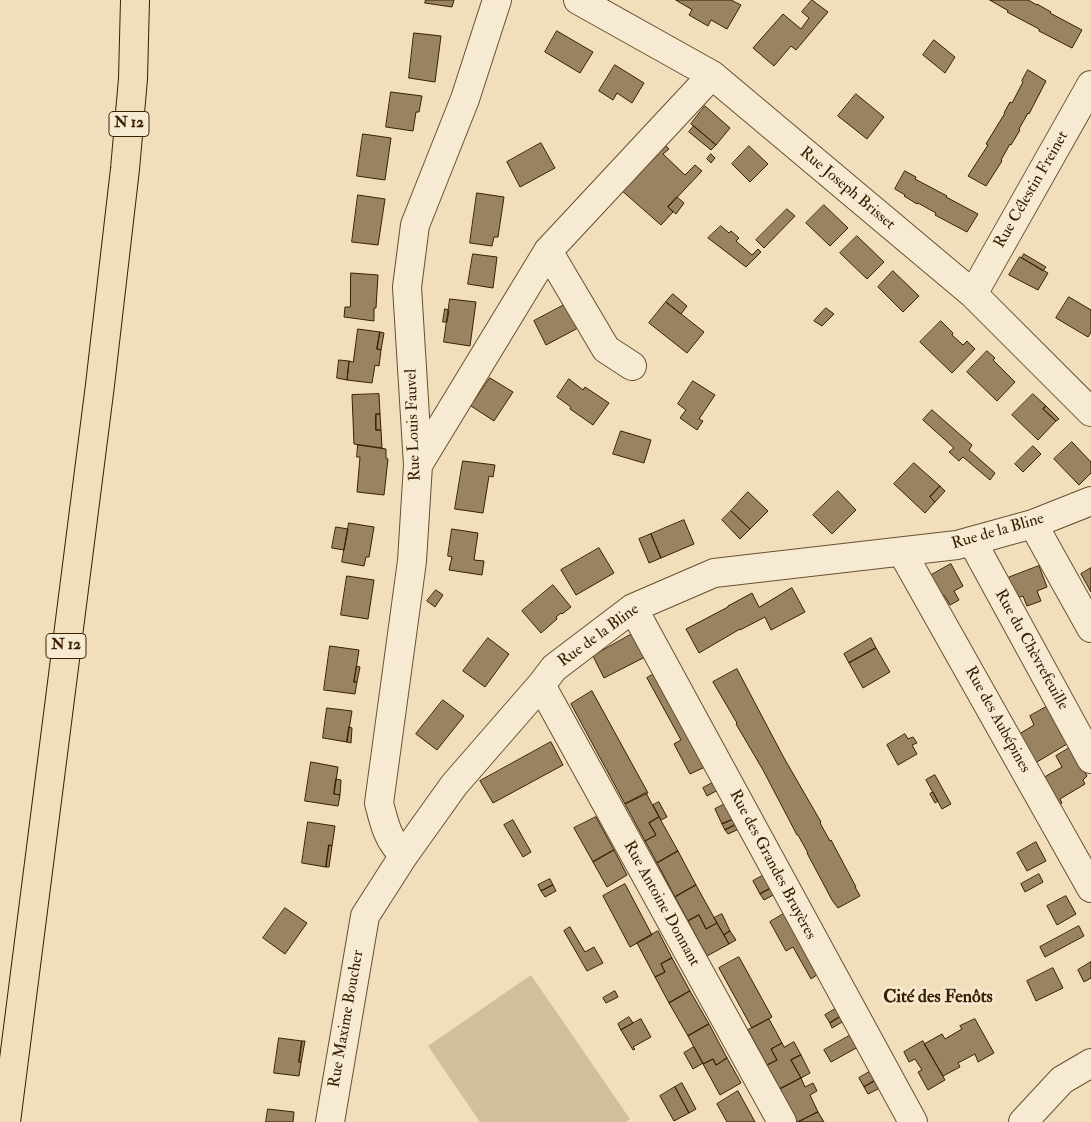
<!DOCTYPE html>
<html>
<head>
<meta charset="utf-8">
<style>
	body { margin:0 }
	canvas { display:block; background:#f1debb }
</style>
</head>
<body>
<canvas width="1091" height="1122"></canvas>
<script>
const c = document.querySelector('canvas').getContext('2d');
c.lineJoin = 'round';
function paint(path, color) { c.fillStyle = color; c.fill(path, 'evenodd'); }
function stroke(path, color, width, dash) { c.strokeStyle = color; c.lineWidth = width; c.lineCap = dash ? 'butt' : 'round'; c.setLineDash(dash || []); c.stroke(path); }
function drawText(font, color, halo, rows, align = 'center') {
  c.font = font + ' "IM FELL Double Pica",serif'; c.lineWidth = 5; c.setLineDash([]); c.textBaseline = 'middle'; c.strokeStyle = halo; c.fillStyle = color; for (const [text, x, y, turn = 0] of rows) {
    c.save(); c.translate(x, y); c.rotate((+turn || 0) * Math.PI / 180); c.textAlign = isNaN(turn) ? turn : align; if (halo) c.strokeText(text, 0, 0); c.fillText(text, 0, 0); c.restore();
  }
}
const green = new Path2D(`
	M531,975l99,144 -4,3h-146l-52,-76z`);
const building = new Path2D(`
	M426,0h28l-2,7 -27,-4z
	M676,0h55l10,5 -14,24 -16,-9 -3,6 -19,-11 3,-5z
	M812,0l16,12 -32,38 -5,-4 -17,20 -21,-18 30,-34 18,15 8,-11 -7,-6z
	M990,0h38l9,5v-1l14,8 -1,1 32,17 -10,18 -33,-17v-2l-32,-17 1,-1z
	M557,31l36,21 -13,21 -35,-21z
	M414,33l27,3 -6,46 -26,-4z
	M934,40l21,17 -10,16 -22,-18z
	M615,65l29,18 -12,20 -15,-10 -4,7 -14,-9z
	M1028,70l18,11 -17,33 -1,-1 -9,16 1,1 -9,15 -1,-1 -9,16 1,1 -16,25 -18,-10 20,-31 -2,-1 19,-31h-1l6,-11 2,1 11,-21 -1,-1z
	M391,92l31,4 -3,16h-3l-3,19 -27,-4z
	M856,94l28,23 -17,22 -29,-23z
	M705,106l25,22 -14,17 -25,-21z
	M694,126l22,19 -5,5 -22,-18z
	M363,134l28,4 -6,42 -28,-4z
	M662,142l7,7 -6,5 22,21 10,-10 7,6 -34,36 5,5 -12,13 -41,-36z
	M541,143l14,25 -35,19 -13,-25z
	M749,146l19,18 -18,18 -18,-18z
	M711,154l4,4 -4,5 -4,-4z
	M905,171l11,6 -1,2 32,17 -1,1 32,17 -11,18 -32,-17 1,-2 -18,-10 -1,1 -13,-8 1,-1 -10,-6z
	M477,193l27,4 -6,40h-4l-2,9 -22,-3z
	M358,195l27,4 -7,46 -26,-3z
	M677,197l7,6 -8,11 -8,-7z
	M824,205l24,23 -18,18 -24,-23z
	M787,209l8,7 -31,32 -8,-8z
	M721,226l8,7 2,-2 8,7 -3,3 16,14 6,-6 3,3 -15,15 -38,-29z
	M857,236l27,26 -17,17 -27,-26z
	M473,254l24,3 -4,31 -25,-4z
	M1024,254l22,13 -3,4 -21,-13z
	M1020,257l28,16 -10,17 -29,-15z
	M893,271l26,25 -16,16 -25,-25z
	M351,273l27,2 -2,33h-2v13l-30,-4 1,-10h5z
	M673,294l14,12 -6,8 -15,-12z
	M1069,297l22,13v22l-3,5 -32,-19z
	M450,299l26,3 -6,44 -26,-4z
	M666,302l38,30 -17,21 -38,-30z
	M566,304l12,24 -32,17 -12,-24z
	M826,308l8,6 -12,12 -8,-5z
	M445,309l4,1 -2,12h-4z
	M941,321l12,12 -1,2 11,10 4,-4 8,8 -23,24 -32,-31z
	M358,329l22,3 -3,17 4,1 -2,16 -4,-1 -3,18 -25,-3 2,-19 4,1z
	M380,332l4,1 -3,17 -4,-1z
	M987,351l8,7 -2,2 22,22 -18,19 -30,-29z
	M339,360l10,1 -2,19 -10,-2z
	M490,378l23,14 -19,29 -23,-15z
	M569,379l14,11 2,-3 24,16 -16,22 -23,-16 1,-2 -14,-10z
	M693,381l22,14 -16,24 4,2 -6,9 -17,-12 6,-8 -8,-6z
	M379,394l1,20h-4v16h5l1,18 -28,-4 -2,-49z
	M1033,394l13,12 -3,3 13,12 -18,19 -26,-25z
	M1046,406l13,13 -3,2 -13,-12z
	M932,410l40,35 -3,5 26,23 -5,7 -27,-23 -4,4 -10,-9 5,-4 -31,-28z
	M376,414h4l1,16h-5z
	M621,431l30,9 -7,23 -31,-9z
	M1072,442l19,20v11l-12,12 -25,-26z
	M358,445l28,4v9l2,1 -4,36 -27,-3 3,-35h-3z
	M1033,446l8,8 -18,18 -8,-8z
	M463,461l32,4 -2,12 -4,-1 -6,37 -28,-4z
	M914,463l26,23 -10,11 5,5 -10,11 -31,-29z
	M940,486l5,5 -10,11 -5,-5z
	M838,491l18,19 -24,24 -19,-19z
	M748,492l20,19 -18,18 -19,-18z
	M731,511l19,18 -10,10 -18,-19z
	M684,520l10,24 -33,14 -10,-24z
	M349,523l25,4 -5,30h-3l-2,9 -22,-4z
	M336,527l12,2 -4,21 -12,-2z
	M452,529l26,4 -4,27 10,1 -2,14 -33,-5 3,-13 -4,-1z
	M651,534l10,24 -12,5 -10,-24z
	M599,548l15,25 -38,22 -15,-25z
	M951,564l12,22 -9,5 5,9 -9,5 -6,-10 -6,4 -12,-21z
	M1039,566l8,21 -10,4 4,10 -14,5 -4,-10 -9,3 -9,-20z
	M1091,568v24l-10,-18z
	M347,576l27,4 -6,39 -27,-4z
	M553,585l18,22 -9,7 -1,-1 -5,4 1,2 -16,14 -19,-22z
	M792,588l13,24 -34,18 -6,-13 -25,13v-1l-41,24 -13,-24 42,-22v-1l24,-13 7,14z
	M436,590l7,5 -8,12 -8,-6z
	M632,634l13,23 -41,21 -11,-22z
	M488,638l21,16 -24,33 -22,-16z
	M871,638l5,10 -27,15 -5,-9z
	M330,646l29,4 -5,32h3l-2,12 -31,-4z
	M876,648l14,24 -27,16 -14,-25z
	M357,666l3,1 -3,15h-3z
	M737,669l47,89 37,64 -1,1 10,18 1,-1 25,47h-1l5,9 -22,12 -6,-8 -25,-47h1l-10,-18h-1l-34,-65 -27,-46 1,-1 -24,-41z
	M654,674l51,93 -15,7 -16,-30 7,-4 -34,-62z
	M592,691l56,102 -23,11 -54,-100z
	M443,700l21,16 -27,34 -21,-16z
	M1053,703l-1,12 15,29 -35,21 -16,-29 18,-11 -4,-9z
	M327,708l25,3 -5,31 -24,-4z
	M349,727l3,1 -1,15 -4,-1z
	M905,734l3,5 5,-2 4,6 -5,2 5,9 -19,11 -11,-20z
	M551,742l12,23 -70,38 -13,-22z
	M1071,747l16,29 -4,4 2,4 -25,15 2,4 -6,3 -15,-27 21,-12 -6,-11z
	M311,762l27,5 -4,27 6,1 -2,11 -33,-5z
	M935,775l16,29 -9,5 -16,-29z
	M336,779l5,1 -1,15 -6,-1z
	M714,782l4,8 -11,6 -4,-8z
	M933,792l5,9 -3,2 -5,-9z
	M646,793l13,24 -10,6 7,12 -11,6 -20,-37z
	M659,802l8,15 -6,3 -8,-15z
	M725,804l9,15 -12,5 -7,-15z
	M596,817l18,33 -21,12 -19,-34z
	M659,817l19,34 -21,12 -12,-22 11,-6 -7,-12z
	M734,819l3,5 -12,6 -3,-6z
	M513,820l18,32 -8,5 -19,-32z
	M308,822l27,4 -3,20 -3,-1 -3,22 -24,-4z
	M737,824l2,5 -11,5 -3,-4z
	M1036,842l10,19 -19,10 -10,-18z
	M329,845l3,1 -3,21h-3z
	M614,850l13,25 -20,12 -14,-25z
	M678,851l18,34 -21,12 -18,-34z
	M1039,874l4,8 -18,10 -4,-8z
	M764,875l7,13 -11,6 -7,-13z
	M550,879l3,6 -12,6 -3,-6z
	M625,884l27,51 -22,12 -27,-51z
	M553,885l3,6 -11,6 -4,-6z
	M696,885l21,38 -11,6 -7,-14 -11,6 -13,-24z
	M771,888l4,6 -11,6 -4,-6z
	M1066,896l10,18 -19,11 -10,-19z
	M285,908l22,15 -22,31 -22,-16z
	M785,913l33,61 -7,5 -18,-32 -7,4 -16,-29z
	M722,914l8,17 -6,4 -10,-17z
	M699,915l7,14 11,-6 12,21 -22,12 -19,-35z
	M1079,926l5,10 -39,21 -5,-10z
	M570,927l15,25 9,-5 9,16 -16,8 -23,-40z
	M658,931l14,27 -11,6 4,8 -10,5 -18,-34z
	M730,931l6,9 -7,4 -5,-9z
	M739,957l33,60 -20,11 -33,-60z
	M672,958l18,33 -21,12 -14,-26 10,-5 -4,-8z
	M1091,962v16l-7,4 -6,-12z
	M1053,968l10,20 -27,13 -9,-20z
	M615,991l3,6 -12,6 -3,-5z
	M690,991l19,33 -21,12 -19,-33z
	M837,1008l4,8 -11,7 -5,-8z
	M841,1016l3,5 -12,7 -2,-5z
	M629,1017l4,6 -12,7 -3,-6z
	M641,1019l10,18 -18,10 2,2 -2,1 -12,-20z
	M769,1019l13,24 -11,6 6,11 -10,5 -19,-35z
	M975,1019l19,34 -16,9 -3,-8 -17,9 2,4 -17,9 -19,-32 18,-10 3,5 17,-10 -2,-3z
	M709,1024l18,34 -11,7 -3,-6 -10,5 -15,-28z
	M851,1035l7,12 -27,15 -7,-12z
	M279,1038l23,3 -3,21 2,1 -2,13 -25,-3z
	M302,1041h3l-4,22 -2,-1z
	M923,1041l22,39 -17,10 -10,-18 4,-2 -7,-11 -6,3 -5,-10z
	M794,1042l7,13 -10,5 10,18 -21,11 -13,-24 10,-5 -6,-11 11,-6 2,4z
	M694,1047l9,16 -10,6 -9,-16z
	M801,1055l9,18 -9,5 -10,-18z
	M727,1058l14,25 -21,12 -17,-31 10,-5 3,6z
	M871,1071l5,9 -12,7 -5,-9z
	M801,1078l4,9 8,-4 4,8 -7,4 8,17 -21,10 -17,-33z
	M876,1080l4,8 -12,6 -4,-7z
	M682,1083l14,26 -7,4 -14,-26z
	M675,1087l14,26 -15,8 -14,-25z
	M738,1091l17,31h-28l-10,-18z
	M268,1109l26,3 -1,10h-27z
	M818,1112l6,10h-25z`);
const minor = new Path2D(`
	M578,0l134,75 261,219 118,118
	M548,251l58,98 26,17
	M973,294l118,-209
	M418,465l130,-214 164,-176
	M1033,524l58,104
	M972,541l119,218
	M902,552l189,336
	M633,608l280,514
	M541,685l241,437
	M404,855c-16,-14 -20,-32 -25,-52l33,-242 6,-96 -11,-178 8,-62 50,-126 32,-99
	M330,1122l35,-206 39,-61 50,-70 87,-100 13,-17 79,-60 81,-35 243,-28 76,-21 58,-23
	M1023,1122l39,-42 29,-17`);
const major = new Path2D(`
	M6,1122l94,-737 25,-216 8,-90 2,-79`);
const shields = [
	[129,124,40],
	[66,646,40]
];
const shieldNames = [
	["N 12",129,124],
	["N 12",66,646]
];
const streetNames = [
	["Rue Joseph Brisset",847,189,40],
	["Rue Célestin Freinet",1032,190,-60],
	["Rue Louis Fauvel",414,425,-92],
	["Rue de la Bline",998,532,-16],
	["Rue de la Bline",599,636,-36],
	["Rue du Chèvrefeuille",1031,650,61],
	["Rue des Aubépines",997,720,61],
	["Rue des Grandes Bruyères",772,865,62],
	["Rue Antoine Donnant",661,904,61],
	["Rue Maxime Boucher",347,1019,-80]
];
const neighbourhoodNames = [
	["Cité des Fenôts",938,998]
];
paint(green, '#d2be9b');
paint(building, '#998361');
stroke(building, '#3a2000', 1);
stroke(minor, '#68502f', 30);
stroke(major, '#3a2000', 30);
stroke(minor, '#f6ead3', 28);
stroke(major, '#f1debb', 28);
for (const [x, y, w] of shields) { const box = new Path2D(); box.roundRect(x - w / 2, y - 12.5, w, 25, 4); c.fillStyle = '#f6ead3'; c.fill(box); stroke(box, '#3a2000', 1); }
drawText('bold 15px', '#3a2000', null, shieldNames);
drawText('16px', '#3a2000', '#f6ead3', streetNames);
drawText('bold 18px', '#3a2000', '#f6ead3', neighbourhoodNames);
</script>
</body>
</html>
